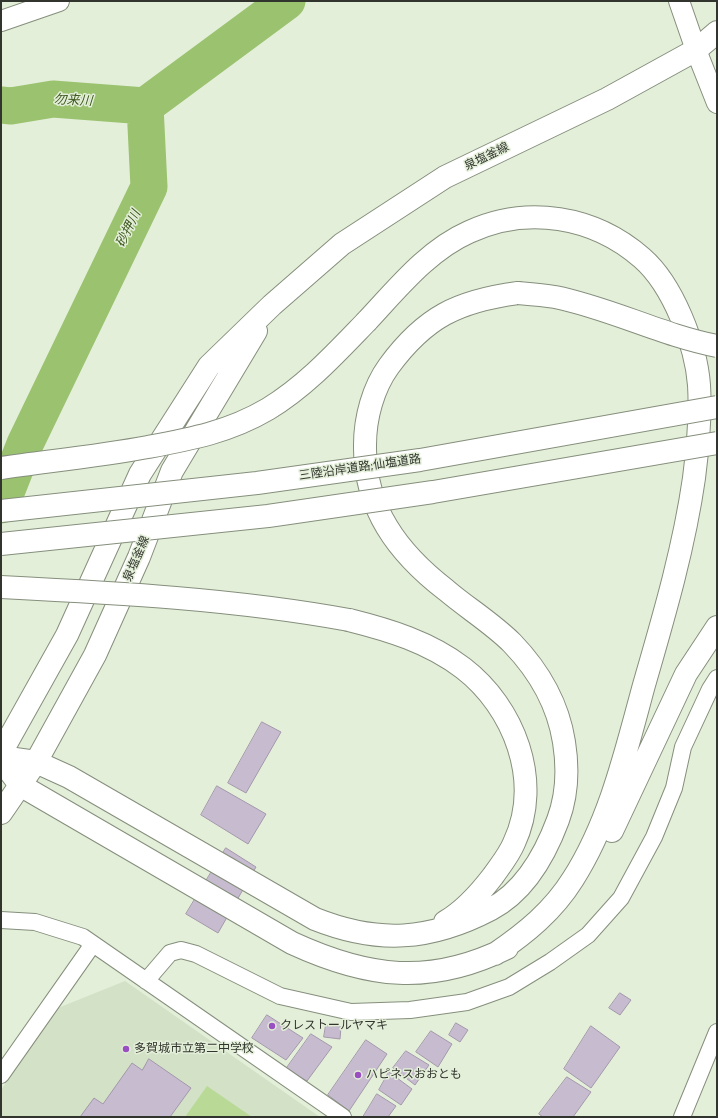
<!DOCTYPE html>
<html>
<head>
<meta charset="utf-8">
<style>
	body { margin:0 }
	#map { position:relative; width:718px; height:1118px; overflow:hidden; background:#e4efda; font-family:"Titillium Web",sans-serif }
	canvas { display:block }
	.frame { position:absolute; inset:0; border:2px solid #31352d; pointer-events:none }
</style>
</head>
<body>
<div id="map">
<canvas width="718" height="1118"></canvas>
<div class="frame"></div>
</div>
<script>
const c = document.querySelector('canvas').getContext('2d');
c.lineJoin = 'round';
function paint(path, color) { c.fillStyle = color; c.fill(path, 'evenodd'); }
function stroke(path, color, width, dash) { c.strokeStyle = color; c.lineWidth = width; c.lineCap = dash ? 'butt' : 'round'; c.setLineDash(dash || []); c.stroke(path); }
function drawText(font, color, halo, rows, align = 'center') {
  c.font = font + ' "Titillium Web","Noto Sans JP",sans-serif'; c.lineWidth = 3; c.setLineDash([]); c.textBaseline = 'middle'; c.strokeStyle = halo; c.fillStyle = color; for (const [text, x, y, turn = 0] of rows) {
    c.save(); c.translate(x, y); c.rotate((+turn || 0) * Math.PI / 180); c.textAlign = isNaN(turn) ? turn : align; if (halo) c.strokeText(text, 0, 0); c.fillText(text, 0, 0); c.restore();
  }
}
const built = new Path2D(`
	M125,981l195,136h-319v-27l57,-82z`);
const green = new Path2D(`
	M207,1086l45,31h-67z`);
const river = new Path2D(`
	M1,105l10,1 42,-7 92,7
	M145,106l142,-105
	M1,505l24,-61 124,-257 -4,-81`);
const building = new Path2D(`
	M262,722l19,10 -35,61 -18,-10z
	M217,786l49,28 -18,30 -47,-29z
	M226,848l30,19 -38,66 -32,-19z
	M620,993l11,7 -11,15 -11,-7z
	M267,1015l36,23 -17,22 -34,-22z
	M456,1023l12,7 -8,12 -11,-7z
	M326,1025l15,2 -1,12 -16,-2z
	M591,1026l29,21 -29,41 -27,-19z
	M431,1031l21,13 -14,23 -22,-15z
	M311,1034l21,13 -25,34 -21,-12z
	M366,1040l21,14 -38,57 -21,-16z
	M406,1051l23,14 -14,20 -22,-17z
	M149,1059l42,29 -21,29h-90l14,-19 9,6 29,-41 10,7z
	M389,1072l23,17 -11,16 -22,-15z
	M567,1077l24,15 -18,25h-30l-4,-3z
	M377,1094l19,12 -8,11h-25z`);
const minor = new Path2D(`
	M1,920l34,2 48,15 260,180
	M146,981l24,-28 11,-3 15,4 84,42 71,16 59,-2 57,-8 42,-15 41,-25 38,-27 33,-37 33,-61 20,-49 9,-41 27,-58 7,-11
	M1,1075l92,-131
	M682,1117l35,-85`);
const tertiary = new Path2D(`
	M679,1l17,49 21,53
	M1,21l58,-20`);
const primary = new Path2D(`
	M1,753l66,-118 73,-161 69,-108 63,-61 70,-61 103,-67 162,-78 89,-49 21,-18
	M1,813l35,-51 59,-107 44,-98 33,-86 84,-140`);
const motorway = new Path2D(`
	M367,321c30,-32 61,-71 102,-89 58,-27 125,-16 173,26 31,27 54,87 57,127 2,31 -1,62 -5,93 -10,70 -30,138 -50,207 -18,66 -34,136 -71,194 -20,32 -47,54 -78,75
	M349,620c40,10 80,22 114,48 51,39 80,113 51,175 -5,12 -14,23 -21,33 -13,17 -29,35 -48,46
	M1,757l35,5 33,15 246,142c63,25 115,22 176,-10 34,-18 54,-54 67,-89 9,-24 10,-53 6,-78 -6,-38 -26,-72 -52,-99 -20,-20 -45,-35 -66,-53 -48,-37 -82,-82 -81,-145 0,-27 8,-57 24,-79 36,-49 69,-65 129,-73
	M1,760l19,25 272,158c76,35 138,43 215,5
	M612,831l74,-157 31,-47`);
const motorwayBridge = new Path2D(`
	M518,293c12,1 25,2 37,4 55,11 106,38 162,49
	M1,468c49,-7 98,-12 147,-21 43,-8 81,-15 120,-38 38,-23 68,-56 99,-88
	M1,511l256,-28 163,-23 297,-53
	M1,544l267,-28 165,-24 284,-49
	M1,587c117,6 233,12 348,33`);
const markers = [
	[272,1026,4,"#994fc1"],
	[126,1049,4,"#994fc1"],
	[358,1075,4,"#994fc1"]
];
const streetNames = [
	["泉塩釜線",487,157,-26],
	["三陸沿岸道路;仙塩道路",360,468,-8],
	["泉塩釜線",137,559,-67]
];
const poiNames = [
	["クレストールヤマキ",280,1026],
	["多賀城市立第二中学校",134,1049],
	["ハピネスおおとも",366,1075]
];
const waterNames = [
	["勿来川",73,101,3],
	["砂押川",129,229,-64]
];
paint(built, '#d3e1c7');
paint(green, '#b9da97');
stroke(river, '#9ac26f', 37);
paint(building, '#c7bbcf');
stroke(building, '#a398ab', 1);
stroke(minor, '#858f7c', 18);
stroke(tertiary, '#858f7c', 22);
stroke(primary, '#858f7c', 24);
stroke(motorway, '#858f7c', 24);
stroke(minor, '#fff', 16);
stroke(tertiary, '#fff', 20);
stroke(primary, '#fff', 22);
stroke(motorway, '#fff', 22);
stroke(motorwayBridge, '#858f7c', 24, []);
stroke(motorwayBridge, '#fff', 22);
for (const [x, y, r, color] of markers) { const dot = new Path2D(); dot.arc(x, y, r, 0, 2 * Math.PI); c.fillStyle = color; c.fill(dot); stroke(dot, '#e4efda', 1.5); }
drawText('12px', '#31352d', '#e4efda', streetNames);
drawText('12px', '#31352d', '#e4efda', poiNames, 'left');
drawText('italic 13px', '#3f591f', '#e4efda', waterNames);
</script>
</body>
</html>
